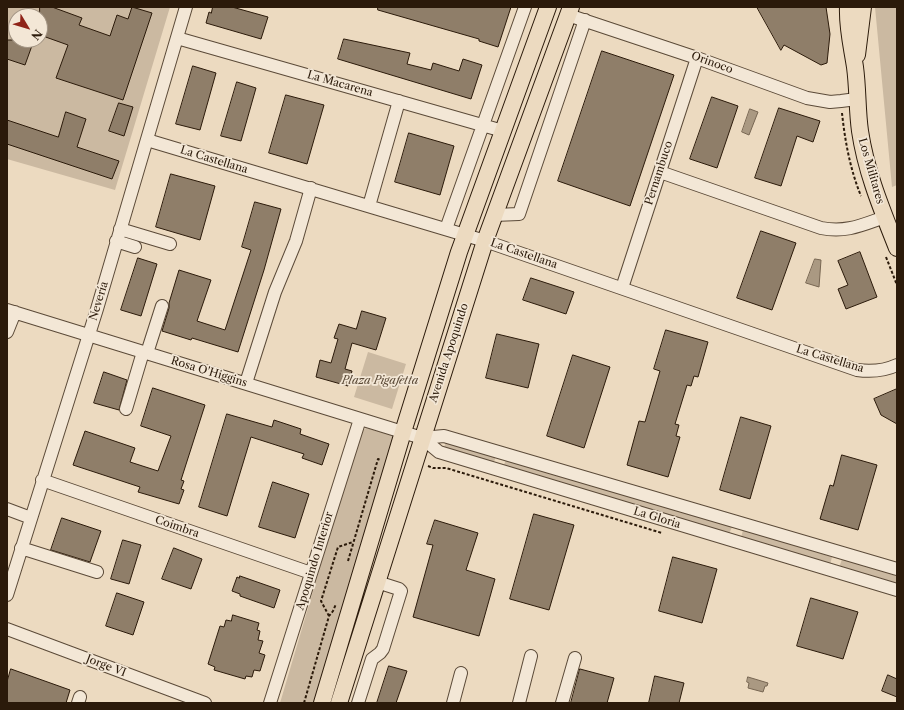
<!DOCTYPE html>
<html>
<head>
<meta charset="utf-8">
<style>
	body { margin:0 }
	#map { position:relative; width:904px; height:710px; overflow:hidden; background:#ecdac0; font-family:"Libre Caslon Text",serif }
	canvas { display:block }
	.frame { position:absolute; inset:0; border:8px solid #2b1a0a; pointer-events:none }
	.north { position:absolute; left:8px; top:8px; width:40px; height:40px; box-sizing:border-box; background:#f3e7d6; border:1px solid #a39584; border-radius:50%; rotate:128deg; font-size:11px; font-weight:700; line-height:16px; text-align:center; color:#2b1a0a }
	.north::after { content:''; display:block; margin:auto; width:14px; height:18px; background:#8f2418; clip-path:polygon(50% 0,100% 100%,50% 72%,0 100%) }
</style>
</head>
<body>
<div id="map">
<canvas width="904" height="710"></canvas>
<div class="frame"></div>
<div class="north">N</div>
</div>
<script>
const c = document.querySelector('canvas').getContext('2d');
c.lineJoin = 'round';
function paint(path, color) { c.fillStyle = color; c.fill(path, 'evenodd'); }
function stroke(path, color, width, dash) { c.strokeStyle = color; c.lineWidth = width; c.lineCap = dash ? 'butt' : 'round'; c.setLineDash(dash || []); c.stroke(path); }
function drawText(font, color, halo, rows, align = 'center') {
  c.font = font + ' "Libre Caslon Text",serif'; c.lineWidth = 3.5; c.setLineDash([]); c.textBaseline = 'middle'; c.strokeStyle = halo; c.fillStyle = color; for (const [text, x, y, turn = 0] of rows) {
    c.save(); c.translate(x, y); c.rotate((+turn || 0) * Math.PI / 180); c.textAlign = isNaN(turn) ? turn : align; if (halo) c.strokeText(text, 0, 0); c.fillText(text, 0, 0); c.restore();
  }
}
const green = new Path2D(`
	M7,7h163l-55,183 -108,-31zM16,16h24v24h-24z
	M875,7h22v178l-5,2z
	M368,352l38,12 -14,45 -38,-12z
	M366,428l26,7 3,7 -79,261h-36l80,-271z
	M446,442l50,14 -3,9 -50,-15z
	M506,460l226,67 -3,7 -226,-67z
	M743,530l89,27 -2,8 -89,-27z
	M842,559l55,17v9l-58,-17z`);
const water = new Path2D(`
	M750,109l8,3 -9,23 -7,-3z
	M815,259l6,1 -2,27 -13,-4z
	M748,677l20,6 -1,3h-2l-2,6 -15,-4 1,-5 -2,-1z`);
const building = new Path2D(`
	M40,7h12l30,11 -3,7 31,11 7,-21 11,4 4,-12 20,6 -29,87 -67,-22 12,-33 -28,-10z
	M213,7h19l36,10 -7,22 -55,-16 3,-11 2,1z
	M378,7h133l-13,40 -19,-6v-2l-101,-29z
	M757,7h69l4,27 -3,29 -6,2 -37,-20 -3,5z
	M344,39l66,14 -3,11 24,6 2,-7 26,8 4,-12 19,6 -11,34 -133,-40z
	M7,40h27l-9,25 -18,-6z
	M602,51l72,24 -44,131 -72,-25z
	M193,66l23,7 -16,57 -24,-6z
	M237,82l19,6 -15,53 -20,-5z
	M286,95l38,10 -17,59 -38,-11z
	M712,97l26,9 -21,62 -27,-9z
	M119,103l14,4 -9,29 -15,-5z
	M779,108l41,13 -7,21 -16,-6 -16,50 -26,-8z
	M66,112l20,7 -9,28 42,14 -7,18 -105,-35v-24l51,17z
	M409,133l45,13 -14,49 -45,-13z
	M171,174l44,12 -15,54 -44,-13z
	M255,202l26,7 -17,61 -26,82 -46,-14 -1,2 -29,-9 7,-23v-5l10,-33 32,10 -14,41 28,9 26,-80 -9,-3z
	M761,231l35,12 -24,67 -35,-12z
	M860,252l17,45 -31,12 -8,-20 10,-4 -10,-24z
	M138,258l19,6 -16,52 -20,-6z
	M531,278l43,14 -8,22 -43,-14z
	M362,311l24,7 -10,32 -24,-7 -7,26 7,2 -4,15 -32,-9 4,-17 11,3 7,-24 -4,-1 5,-14 17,5z
	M666,330l42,12 -10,35 -4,-1 -3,10 -4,-1 -12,39 4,1 -3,11 4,1 -12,40 -41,-12 12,-44 6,1 15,-51 -6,-2z
	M497,334l42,10 -11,44 -42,-10z
	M573,355l37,12 -26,81 -37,-12z
	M104,372l23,8 -8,30 -25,-7z
	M153,388l52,17 -24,75 3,1 -3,8 3,1 -5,14 -41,-12 2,-5 -67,-22 12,-34 50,17 -5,14 28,9 13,-35 -30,-10z
	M897,389v35l-16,-9 -7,-16z
	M227,414l45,13 2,-7 27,9 -1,5 29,10 -7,21 -20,-7 2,-4 -53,-17 -24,79 -28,-9z
	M741,417l30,9 -21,73 -30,-9z
	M842,455l35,10 -19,65 -38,-11 10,-34 3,1z
	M273,482l36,12 -14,44 -36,-11z
	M534,514l40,11 -25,85 -39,-11z
	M62,518l39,13 -11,31 -39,-12z
	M435,520l43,13 -12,37 29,9 -16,57 -66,-19 20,-72 -6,-1z
	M123,540l18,5 -12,39 -18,-5z
	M174,548l28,11 -11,30 -29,-10z
	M673,557l44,12 -15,54 -43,-12z
	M240,576l40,14 -6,18 -34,-12v-2l-8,-3 5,-14 2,1z
	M117,593l27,9 -11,33 -27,-9z
	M811,598l47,14 -15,47 -46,-13z
	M233,615l26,8 -2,7 3,1 -2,9 5,1 -4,12 6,2 -5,16 -6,-1 -2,7 -6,-1 -1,3 -31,-9 1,-3 -7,-3 12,-38 4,1 2,-7 5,1z
	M389,666l18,5 -11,32h-19z
	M11,669l59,21 -4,13h-59v-21z
	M580,669l34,9 -7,25h-36z
	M888,675l9,4v18l-15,-6z
	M655,676l29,7 -5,20h-30z`);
const path = new Path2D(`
	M842,113c3,28 8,56 19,83
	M886,257l11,28
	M428,466l5,2h13l216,65
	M348,561l30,-102 2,1
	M329,616l-8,-15 17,-54 15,-5
	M304,703l25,-87 4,-5 3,-7`);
const minor = new Path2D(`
	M568,15l129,43 110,40 23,4 11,-1 16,-2
	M177,38l326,93
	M147,140l338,101 372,129c15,2 27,1 40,-5
	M660,172l161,56c25,5 41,-3 64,-11
	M369,206l30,-105
	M494,215l25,-1 66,-194
	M120,229l50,15
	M446,229l79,-222
	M116,241l19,6
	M622,288l75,-230
	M7,310l415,128 17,14 458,138
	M7,332l8,-20
	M147,353l15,-47
	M246,383l29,-91 21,-51 15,-53
	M126,409l17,-57
	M422,438l22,-2 453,133
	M42,480l269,93
	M7,509l24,9
	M21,548l76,24
	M7,595l90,-286 89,-302
	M7,629l198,74
	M78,703l2,-6
	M270,703l90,-284
	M358,703l14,-44 8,-6 3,-4 18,-58 -2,-2 -22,-7
	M453,703l8,-30
	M519,703l12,-47
	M562,703l13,-45`);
const major = new Path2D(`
	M848,7c-1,21 4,40 7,60 3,22 2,43 5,64 6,41 22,79 37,117
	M857,55l6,-48
	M322,703l81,-271 56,-180 89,-245
	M339,703l146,-462 86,-234`);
const streetNames = [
	["Orinoco",712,63,20],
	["La Macarena",340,84,16],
	["La Castellana",214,160,17],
	["Los Militares",871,171,74],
	["Pernambuco",659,173,-72],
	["La Castellana",524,254,19],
	["Nevería",99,301,-73],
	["Avenida Apoquindo",449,353,-72],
	["La Castellana",830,359,17],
	["Rosa O'Higgins",209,372,17],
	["La Gloria",657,518,17],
	["Coimbra",177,527,19],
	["Apoquindo Interior",315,561,-73],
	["Jorge VI",106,666,21]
];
const parkNames = [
	["Plaza Pigafetta",380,381]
];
paint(green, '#cbb9a1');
paint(water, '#aa9982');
stroke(water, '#776652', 1);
paint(building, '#8f7e69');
stroke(building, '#2b1a0a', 1);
stroke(minor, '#5b4a38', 14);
stroke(major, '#2b1a0a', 18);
stroke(path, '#2b1a0a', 2, [3, 2]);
stroke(minor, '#f3e7d6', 12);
stroke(major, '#ecdac0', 16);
drawText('11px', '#2b1a0a', '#f3e7d6', streetNames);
drawText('italic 11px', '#5b4a37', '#f3e7d6', parkNames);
</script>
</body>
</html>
